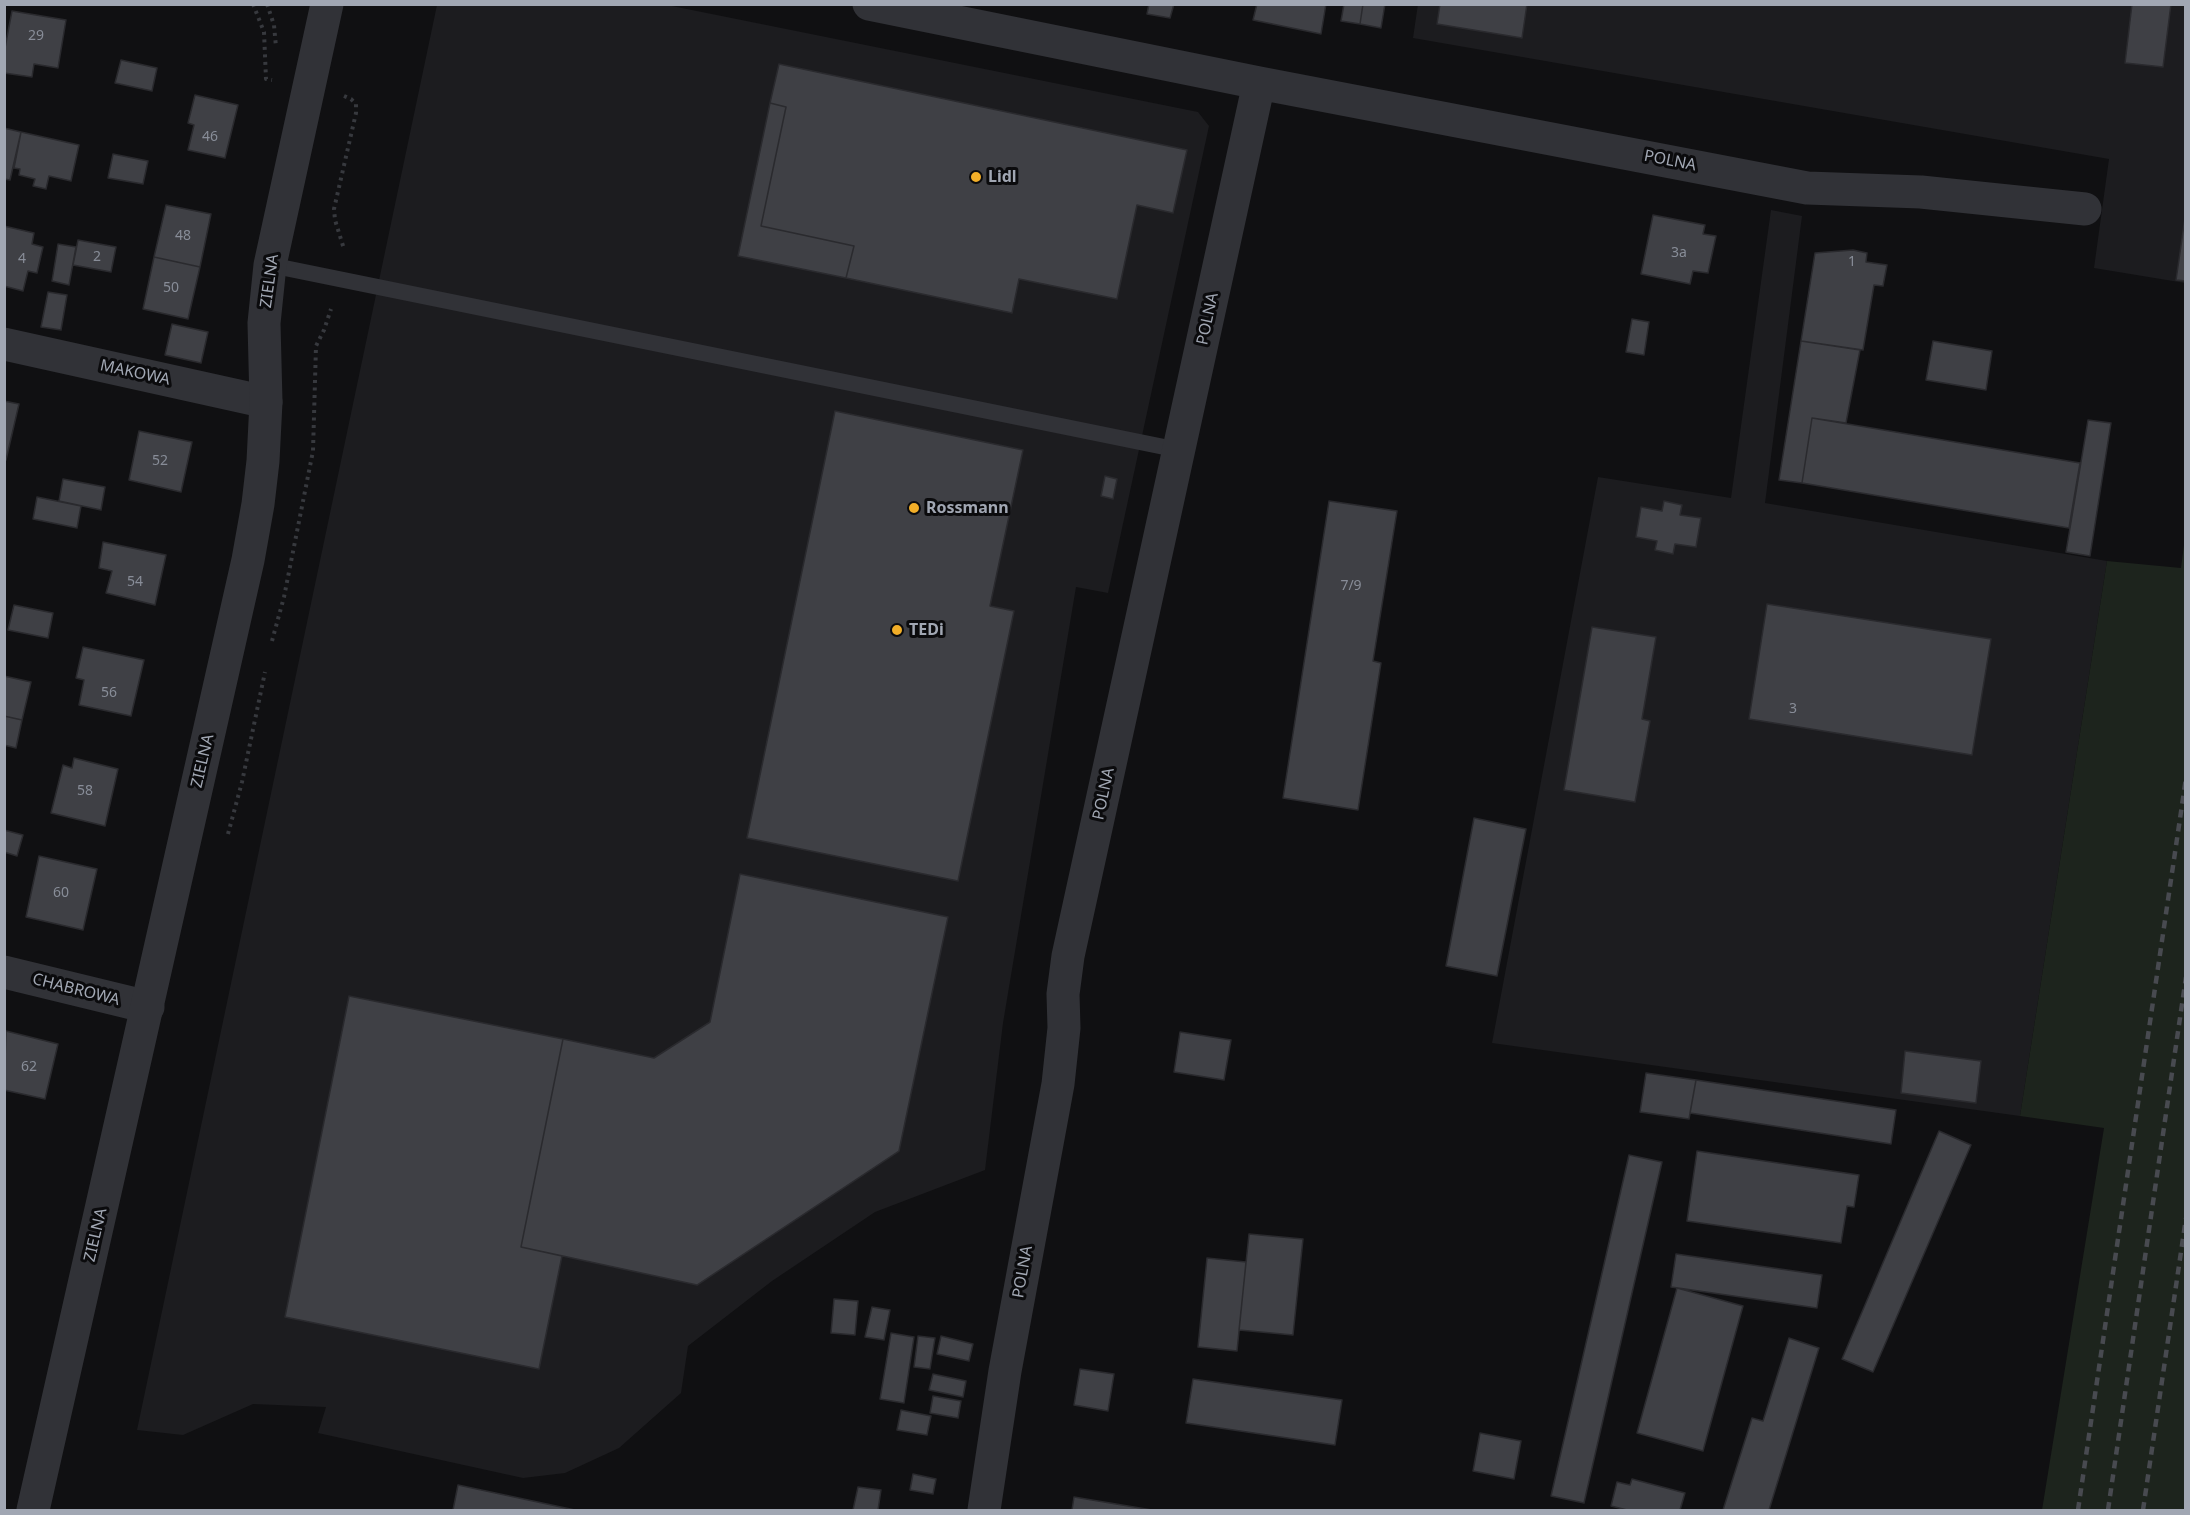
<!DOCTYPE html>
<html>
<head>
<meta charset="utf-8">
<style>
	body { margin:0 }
	#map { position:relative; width:2190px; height:1515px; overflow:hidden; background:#101012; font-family:"Noto Sans",sans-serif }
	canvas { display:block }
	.frame { position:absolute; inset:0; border:6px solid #a1a7b3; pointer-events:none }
</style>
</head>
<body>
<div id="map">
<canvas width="2190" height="1515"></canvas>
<div class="frame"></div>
</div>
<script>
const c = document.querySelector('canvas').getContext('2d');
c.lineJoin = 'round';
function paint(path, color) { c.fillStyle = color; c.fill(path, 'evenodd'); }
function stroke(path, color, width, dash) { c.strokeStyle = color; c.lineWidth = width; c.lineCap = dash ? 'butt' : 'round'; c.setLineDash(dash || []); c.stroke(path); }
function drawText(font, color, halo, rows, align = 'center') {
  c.font = font + ' "Noto Sans",sans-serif'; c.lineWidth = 6; c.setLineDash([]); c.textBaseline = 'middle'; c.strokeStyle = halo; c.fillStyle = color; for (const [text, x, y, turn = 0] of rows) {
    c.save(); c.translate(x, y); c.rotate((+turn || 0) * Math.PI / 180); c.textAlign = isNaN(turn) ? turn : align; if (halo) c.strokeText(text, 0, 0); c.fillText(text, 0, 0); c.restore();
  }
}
const built = new Path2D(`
	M1418,4l767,1v278l-91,-15 15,-109 -696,-121z
	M437,5h230l531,107 11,14 -101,467 -32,-6 -73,436 -18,147 -110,42 -103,69 -84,65 -7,47 -62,55 -54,25 -42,5 -205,-45 8,-26 -73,-3 -70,31 -46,-5z
	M1771,210l31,6 -37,287 342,58 -87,555 -528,-73 106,-566 133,21z`);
const green = new Path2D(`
	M2185,537v973h-143l62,-382 -84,-12 87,-555 74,7z`);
const building = new Path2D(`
	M1149,4h25l-4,14 -23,-4z
	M1257,4h69l-5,30 -68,-14z
	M1344,4h19l-3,20 -19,-3z
	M1363,4h22l-4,24 -21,-4z
	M1440,4h87l-5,34 -85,-14z
	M2132,4h39l-8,63 -38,-4z
	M12,11l54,9 -8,48 -24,-4 -2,13 -28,-4v-20z
	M121,60l36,8 -5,23 -37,-8z
	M779,64l408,86 -14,63 -36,-8 -20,94 -98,-20 -7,34 -166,-35 8,-32 -93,-20 25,-119 -16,-4z
	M195,95l43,10 -13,53 -37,-8 6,-25 -6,-2z
	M770,103l16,4 -25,119 93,20 -8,32 -108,-22z
	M4,128l17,4 -11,48 -6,-1z
	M21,132l58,13 -8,36 -22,-5 -3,13 -13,-3 2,-7 -16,-4 1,-6 -6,-1z
	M113,154l35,7 -5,23 -35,-6z
	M166,205l45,9 -11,53 -46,-10z
	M2186,211v70l-10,-1z
	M1653,215l52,10 -2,9 13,2 -8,37 -15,-2 -3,13 -49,-10z
	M4,226l30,7 -2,11 11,3 -6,26 -9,-2 -5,20 -19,-5z
	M78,240l38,7 -5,25 -38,-7z
	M58,244l18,3 -7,38 -17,-4z
	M1853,250l14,3 -1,9 21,3 -4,21 -9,-1 -11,65 -62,-9 14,-88z
	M154,257l46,10 -12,52 -45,-10z
	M48,292l19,3 -6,35 -20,-3z
	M1632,319l17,3 -5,33 -18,-3z
	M172,324l36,8 -7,31 -36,-8z
	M1801,341l59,9 -14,73 -34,-5 -10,65 -23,-3z
	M1933,341l59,10 -6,39 -60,-10z
	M4,401l15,3 -13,56h-2z
	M835,411l188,39 -33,156 24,5 -56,270 -211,-43z
	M1812,418l268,45 -11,65 -267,-45z
	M2088,420l23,3 -21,133 -24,-4z
	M139,431l53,11 -11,50 -52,-12z
	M1105,476l12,3 -4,20 -12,-3z
	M63,479l42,8 -4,23 -42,-9z
	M37,497l44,9 -4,22 -44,-9z
	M1329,501l68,10 -24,150 8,2 -23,147 -75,-12z
	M1664,501l18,4 -2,10 21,3 -5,29 -21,-3 -2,10 -18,-4 2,-9 -21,-4 5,-30 21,4z
	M103,542l63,13 -11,50 -49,-12 6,-22 -13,-3z
	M1767,604l224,35 -19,116 -223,-36z
	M14,605l39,8 -5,25 -40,-8z
	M1592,627l64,10 -14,82 8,2 -15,81 -71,-12z
	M83,647l61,13 -13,56 -52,-11 5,-25 -8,-2z
	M4,676l27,6 -9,38 -18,-4z
	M4,716l18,4 -6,28 -12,-3z
	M74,758l44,11 -13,57 -54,-13 12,-48 9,3z
	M1474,818l52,11 -29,147 -51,-10z
	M4,830l19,5 -6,21 -13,-4z
	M39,856l58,13 -14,61 -57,-13z
	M740,874l208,43 -49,234 -202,134 -176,-38 42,-208 91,19 56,-36z
	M349,996l214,43 -42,208 41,9 -23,113 -254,-52z
	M6,1031l52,13 -13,55 -41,-9z
	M1180,1032l51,8 -7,40 -50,-8z
	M1905,1051l76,10 -5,42 -75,-10z
	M1646,1073l50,7 -7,39 -49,-7z
	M1696,1080l200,30 -5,34 -201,-31z
	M1939,1131l32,14 -98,227 -31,-13z
	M1697,1151l162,24 -5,32 -7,-1 -6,37 -154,-22z
	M1629,1155l33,7 -78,341 -33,-7z
	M1249,1234l54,5 -10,96 -54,-5z
	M1676,1254l146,21 -5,33 -146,-21z
	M1207,1258l39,4 -9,89 -39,-4z
	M1677,1288l66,18 -40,145 -66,-18z
	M834,1299l24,2 -3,34 -24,-2z
	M872,1307l18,3 -6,30 -19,-3z
	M891,1333l23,4 -10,66 -24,-4z
	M918,1336l17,2 -5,31 -16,-2z
	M941,1336l32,8 -4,17 -32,-7z
	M1789,1338l30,10 -50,162h-46l29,-92 11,3z
	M1080,1369l34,5 -6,37 -34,-6z
	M933,1374l33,7 -3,16 -34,-7z
	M1193,1379l149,21 -7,45 -149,-22z
	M933,1396l28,5 -3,17 -28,-5z
	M901,1410l30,6 -4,19 -30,-5z
	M1480,1433l41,8 -7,38 -41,-8z
	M913,1474l23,5 -3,15 -23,-4z
	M1632,1479l53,14 -5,17h-53l-16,-4 6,-24 13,3z
	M458,1485l117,25h-122z
	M858,1487l23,3 -3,20h-25z
	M1074,1497l78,13h-80z`);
const path = new Path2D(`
	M253,4l11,28 2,47 6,1
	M267,4l7,21 2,22
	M344,96l7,3 5,5v9l-22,96 1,11 9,29
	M272,641l12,-44 29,-146 3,-105 8,-16 7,-21
	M228,834l14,-52 23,-110`);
const service = new Path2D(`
	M270,265l909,185`);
const minor = new Path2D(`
	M869,4l390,79 548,105 114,4 164,17
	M4,344l262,58
	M4,972l144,35
	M984,1510l21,-139 53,-287 6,-56 -1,-34 5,-38 191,-873`);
const tertiary = new Path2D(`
	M33,1510l215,-950 10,-56 5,-43 3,-59 -2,-79 6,-58 57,-261`);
const rail = new Path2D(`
	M2078,1510l108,-732
	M2108,1510l78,-533
	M2143,1510l43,-292`);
const markers = [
	[976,177,6,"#f2ae28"],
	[914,508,6,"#f2ae28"],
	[897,630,6,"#f2ae28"]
];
const numberNames = [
	["29",36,36],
	["46",210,137],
	["48",183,236],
	["3a",1679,253],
	["2",97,257],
	["4",22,259],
	["1",1852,262],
	["50",171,288],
	["52",160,461],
	["54",135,582],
	["7/9",1351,586],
	["56",109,693],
	["3",1793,709],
	["58",85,791],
	["60",61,893],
	["62",29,1067]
];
const streetNames = [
	["POLNA",1670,161,11],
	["ZIELNA",270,281,-82],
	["POLNA",1208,319,-78],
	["MAKOWA",135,373,12],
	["ZIELNA",203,761,-77],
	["POLNA",1104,794,-78],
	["CHABROWA",76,990,14],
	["ZIELNA",96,1235,-77],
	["POLNA",1023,1272,-80]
];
const poiNames = [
	["Lidl",988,177],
	["Rossmann",926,508],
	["TEDi",909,630]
];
paint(built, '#1c1c1f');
paint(green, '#1d241d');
paint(building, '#3f4045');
stroke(building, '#2a2a2e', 1.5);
stroke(path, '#37393e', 4, [3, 4.5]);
stroke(service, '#313237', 16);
stroke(minor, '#313237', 33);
stroke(tertiary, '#313237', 33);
stroke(rail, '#484a50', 4.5, [8, 6]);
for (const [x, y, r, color] of markers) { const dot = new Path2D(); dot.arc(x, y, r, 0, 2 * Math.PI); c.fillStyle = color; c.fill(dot); stroke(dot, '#0b0b0d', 2); }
drawText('14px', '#888d98', null, numberNames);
drawText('16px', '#a1a7b3', '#0b0b0d', streetNames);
drawText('bold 16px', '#a1a7b3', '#0b0b0d', poiNames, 'left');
</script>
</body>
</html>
